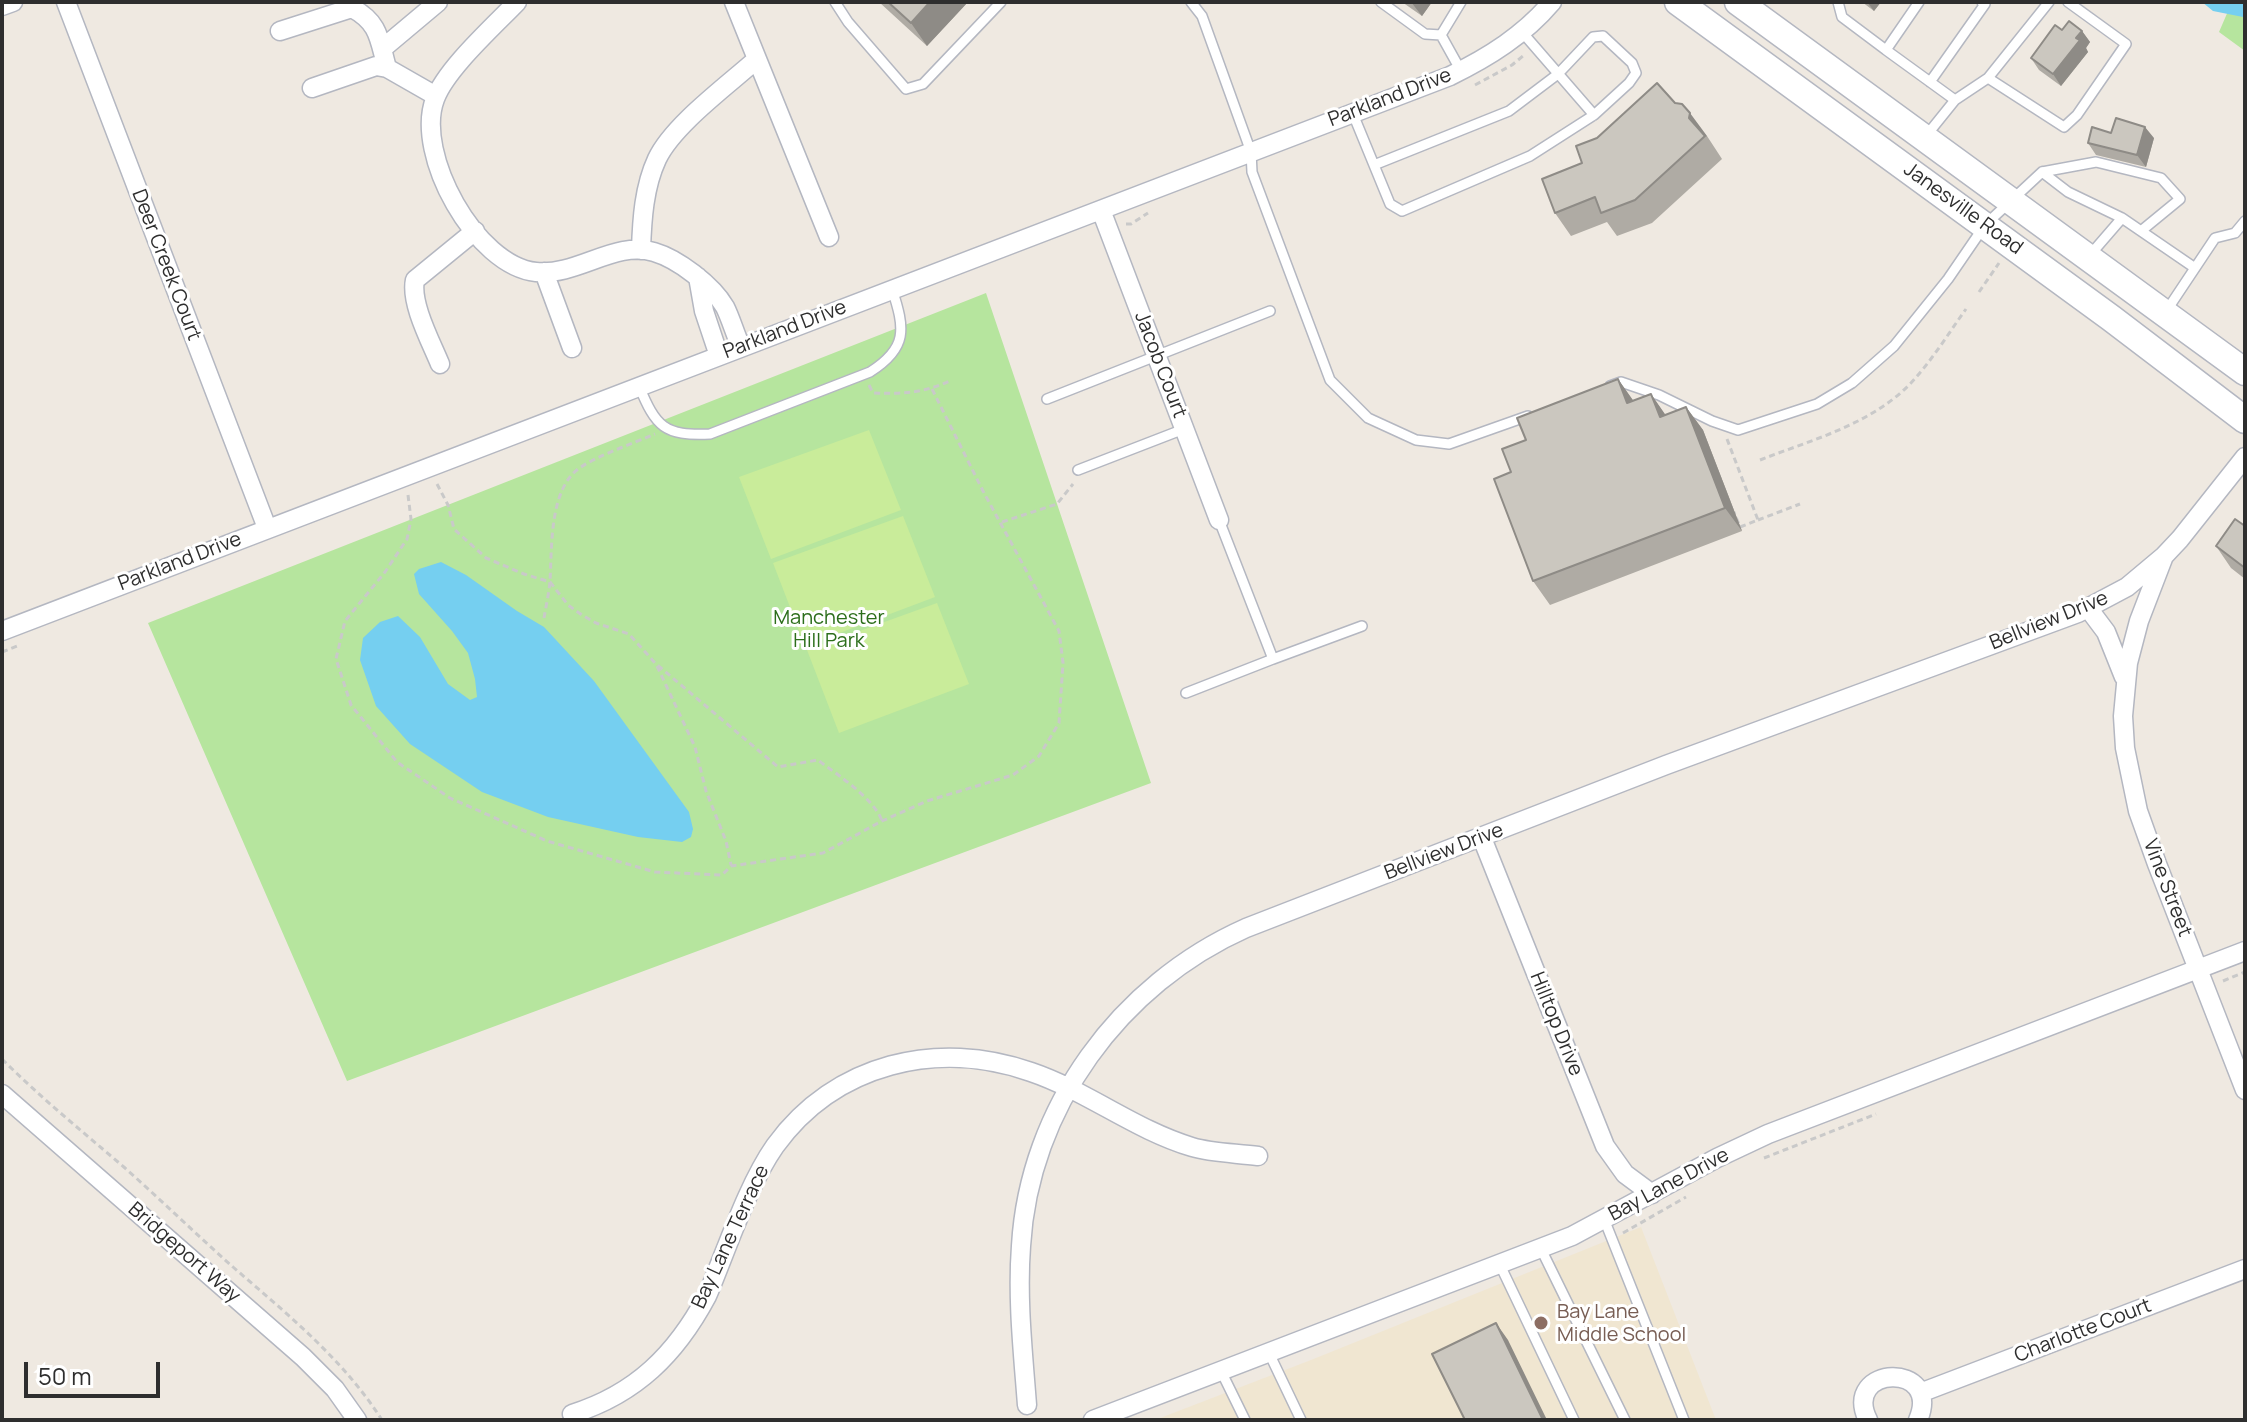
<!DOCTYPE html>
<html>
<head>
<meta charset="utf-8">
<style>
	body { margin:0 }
	#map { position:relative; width:2247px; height:1422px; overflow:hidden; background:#efe9e1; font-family:Manrope,sans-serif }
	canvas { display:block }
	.frame { position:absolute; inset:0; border:4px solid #2e2e2e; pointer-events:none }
	.scale { position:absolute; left:24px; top:1362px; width:136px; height:36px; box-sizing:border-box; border:4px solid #2e2e2e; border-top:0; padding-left:10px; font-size:24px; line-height:28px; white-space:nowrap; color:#2e2e2e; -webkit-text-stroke:6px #fff; paint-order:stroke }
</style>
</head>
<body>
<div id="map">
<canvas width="2247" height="1422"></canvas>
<div class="frame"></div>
<div class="scale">50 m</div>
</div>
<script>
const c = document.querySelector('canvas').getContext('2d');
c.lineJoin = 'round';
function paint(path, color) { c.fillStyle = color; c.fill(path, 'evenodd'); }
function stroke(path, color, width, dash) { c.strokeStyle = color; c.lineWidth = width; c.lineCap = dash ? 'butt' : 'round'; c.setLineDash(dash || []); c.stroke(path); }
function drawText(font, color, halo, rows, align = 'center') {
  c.font = font + ' Manrope,sans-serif'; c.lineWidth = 6; c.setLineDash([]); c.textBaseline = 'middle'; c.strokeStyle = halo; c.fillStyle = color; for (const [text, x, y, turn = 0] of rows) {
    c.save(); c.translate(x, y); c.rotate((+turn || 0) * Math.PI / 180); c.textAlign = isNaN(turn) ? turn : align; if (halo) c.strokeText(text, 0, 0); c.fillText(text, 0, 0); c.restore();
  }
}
const education = new Path2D(`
	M1641,1227l75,193h-561l156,-60z`);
const green = new Path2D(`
	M2232,2h13v49l-26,-19z
	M986,293l165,490 -804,298 -199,-458z`);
const pitch = new Path2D(`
	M869,430l32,80 -130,49 -32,-82z
	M903,516l32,81 -130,49 -32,-83z
	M937,603l32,81 -130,49 -32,-83z`);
const water = new Path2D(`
	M2202,2h43l-2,15 -30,-6z
	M441,562l25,13 51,36 27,16 50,54 95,131 4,17 -2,8 -9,5 -44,-5 -90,-20 -66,-25 -72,-48 -34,-38 -16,-46 3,-22 17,-16 18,-6 22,21 28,47 22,16 7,-3 -2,-18 -7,-26 -16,-22 -33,-37 -5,-20 5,-5z`);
const path = new Path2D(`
	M1475,85l37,-20 11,-9
	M1126,224h5l17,-11
	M1979,292l20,-29
	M869,385l4,8c31,1 51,0 79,-13
	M1727,439l31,81 -18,7 -6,-15
	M1760,460c51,-20 110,-35 150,-76 21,-22 38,-50 56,-75
	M437,484l11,21 6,24 32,29 38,16 26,8 18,23 14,10 14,8 33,11 26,29 123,104 40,-7c18,14 56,38 64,61
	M408,495l3,24 -4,20 -22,33 -40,49 -9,38 15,46 46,57 53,36 97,43 108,31 67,3 9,-9 92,-13 59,-32 45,-20 86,-26 26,-19 20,-33 4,-60 -4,-32 -76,-140 -51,-102
	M1758,520l42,-16
	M1002,522l55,-18 16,-20
	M544,618c2,-12 5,-25 6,-37 2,-34 -1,-94 31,-114 20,-13 51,-23 74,-33
	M2,652l15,-6
	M657,666l38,81 11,44 20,50 5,24
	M2223,981l22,-9
	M2,1059c39,39 81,73 123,109 37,33 72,67 108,99 54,47 110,92 149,153
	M1764,1158l112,-44
	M1623,1233l63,-36`);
const service = new Path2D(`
	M835,2l13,20 58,67 17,-5 78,-82
	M1191,2l11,14 49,136 1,20 78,208 38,38 48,22 33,4 79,-28
	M1381,2l44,32 16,1
	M1838,2l4,15 44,33
	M1919,2l-33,48 69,50
	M1461,71l-20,-36 20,-33
	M1988,78l76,49 13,-12 49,-71 -58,-42
	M1930,82l55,-78 -3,-2
	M1353,114l37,90 12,7 128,-55 64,-41 -72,-83
	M1926,136l29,-36 33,-22 61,-76
	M1374,165l135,-54 49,-37 35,-37 10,-1 29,27 4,10 -7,10 -35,32
	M2042,172l54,-10 65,16 19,21 -39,32
	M2090,255l32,-37 73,50
	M2167,310l48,-72 20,-5 10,-12
	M639,386c17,41 25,50 71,48l160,-62c38,-24 35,-43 22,-83
	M1610,386l11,-4 38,13 53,26 26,9 79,-26 35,-21 42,-37 54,-67 37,-54 57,-53 26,20 54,26
	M1047,399l223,-88
	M1078,470l106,-41
	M1219,520l54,139 89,-33
	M1186,693l87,-34
	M1604,1219l80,201
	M1541,1249l84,171
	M1500,1265l74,155
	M1269,1353l32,67
	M1221,1371l24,49`);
const minor = new Path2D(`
	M66,2l201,526
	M517,2c-23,24 -71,67 -82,97 -21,55 41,167 101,173 42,4 79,-32 118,-20 24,7 58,33 71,55 6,12 10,27 16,40
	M734,2l23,57
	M2,6l11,-4
	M280,31l72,-23c28,15 27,32 35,60
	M382,49l56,-47
	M312,88l64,-22 11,2 49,28
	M1101,210l118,310
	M641,250c1,-31 3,-63 16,-91 16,-34 71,-74 100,-100l72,178
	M544,272l28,76
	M698,277l6,34 15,45
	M440,364c-9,-22 -30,-61 -25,-84l60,-49
	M2245,457l-65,82 -16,17 -25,65 -11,42 -5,53 2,32 13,63 19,53 88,226
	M2088,608l18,24 18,45
	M2,631l1448,-555c39,-19 74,-41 102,-74
	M1482,838l123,308 20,28 27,20
	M2,1094l301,263 32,32 22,31
	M1920,1393l325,-124
	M1027,1405c-4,-53 -10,-106 -6,-159 8,-138 99,-262 225,-318l420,-163 412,-152 49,-26 37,-31
	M572,1414c64,-20 104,-60 135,-118 20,-47 40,-110 68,-150 60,-83 163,-107 256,-74 56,19 104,58 161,75 20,6 44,6 66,9
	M1093,1420l479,-184 145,-78 51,-24 477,-183
	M1868,1420c-27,-55 75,-59 50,0`);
const secondary = new Path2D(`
	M1678,2l433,316 134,102
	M1738,2l507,370`);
const wall = new Path2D(`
	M879,2h89l-41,44z
	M1402,2h30l-10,14z
	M1862,2h19l-7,9z
	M2062,30l20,1 8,11 -4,6 2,4 -27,34 -22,-16 -8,-12z
	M1707,136l15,23 -70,64 -35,13 -10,-14 -36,14 -16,-23 27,-50z
	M2154,138l-8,29 -50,-12 -8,-12z
	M1618,379l15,22 18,-7 14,21 21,-8 17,23 39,101 -192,74 -17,-24 -22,-109 15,-32z
	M2245,526v53l-14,-11 -15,-22z`);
const shadedWall = new Path2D(`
	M930,2h38l-41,44 -16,-23z
	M1411,2h21l-10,14z
	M1867,2h14l-7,9z
	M2082,31l8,11 -4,6 2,4 -27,34 -8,-12z
	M1690,113l17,23 -1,1 -17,-19z
	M2145,127l9,11 -8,29 -9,-12z
	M1618,379l17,24h-8z
	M1651,394l16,23h-7z
	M1686,407l17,23 39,101 -17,-23z
	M1496,1323l12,17 39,80h-4z`);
const building = new Path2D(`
	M888,2h42l-19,21z
	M2069,21l13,10 -6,7 4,2 -27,34 -22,-16 24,-33 7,5z
	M1657,83l18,20 7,1 8,9 -1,5 16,18 -70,64 -34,13 -6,-16 -40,16 -13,-34 40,-16 -6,-17 21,-8z
	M2116,118l29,9 -8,28 -49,-12 4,-16 19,6z
	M1618,379l9,24 24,-9 9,23 26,-10 39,101 -192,73 -39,-102 17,-7 -9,-23 24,-9 -9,-22z
	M2235,519l10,7v42l-29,-22z
	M1496,1323l47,97h-78l-33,-66z`);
const markers = [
	[1541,1323,8,"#8d6e63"]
];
const streetNames = [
	["Parkland Drive",1390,98,-21],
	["Janesville Road",1963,209,36],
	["Deer Creek Court",166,265,69],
	["Parkland Drive",785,330,-21],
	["Jacob Court",1160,365,69],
	["Parkland Drive",180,562,-21],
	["Bellview Drive",2049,621,-22],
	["Bellview Drive",1444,852,-21],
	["Vine Street",2167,888,69],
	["Hilltop Drive",1556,1024,68],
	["Bay Lane Drive",1669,1185,-28],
	["Bay Lane Terrace",731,1237,-65],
	["Bridgeport Way",184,1253,41],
	["Charlotte Court",2083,1331,-21]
];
const parkNames = [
	["Manchester",829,618],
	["Hill Park",829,641]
];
const educationNames = [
	["Bay Lane",1557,1312],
	["Middle School",1557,1335]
];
paint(education, '#f0e6d1');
paint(green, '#b6e59e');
paint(pitch, '#c9ec9a');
paint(water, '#75cff0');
stroke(service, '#b4b7c1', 12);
stroke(minor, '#b4b7c1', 21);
stroke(secondary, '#b4b7c1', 29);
stroke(path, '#c9c9c9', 3, [6, 4]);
stroke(service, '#fff', 9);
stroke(minor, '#fff', 18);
stroke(secondary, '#fff', 26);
paint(wall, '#afaba4');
paint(shadedWall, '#8e8b86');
paint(building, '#cbc7bf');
stroke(building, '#8e8b86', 2);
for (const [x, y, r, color] of markers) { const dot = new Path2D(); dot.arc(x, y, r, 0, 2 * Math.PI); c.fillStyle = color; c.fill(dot); stroke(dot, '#fff', 3); }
drawText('20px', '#2e2e2e', '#fff', streetNames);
drawText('20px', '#2c6e1b', '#fff', parkNames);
drawText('20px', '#785e54', '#fff', educationNames, 'left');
</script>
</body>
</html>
